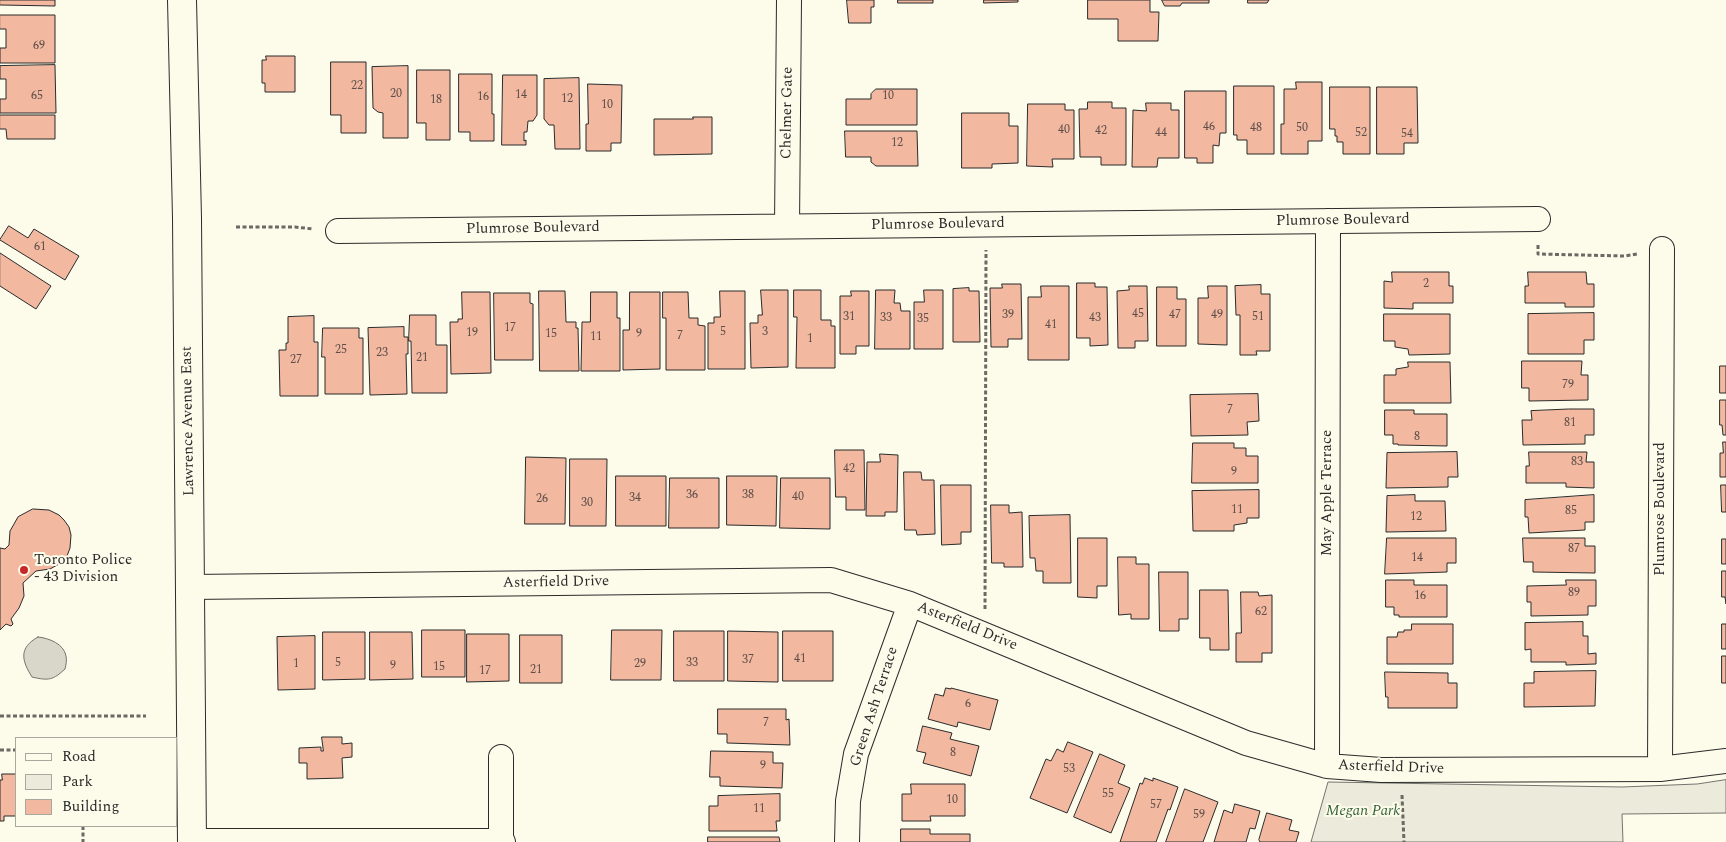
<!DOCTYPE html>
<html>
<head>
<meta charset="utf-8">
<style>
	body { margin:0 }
	#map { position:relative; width:1726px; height:842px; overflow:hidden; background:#fdfbea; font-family:Spectral,serif }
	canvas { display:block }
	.legend { position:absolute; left:15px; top:737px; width:162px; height:90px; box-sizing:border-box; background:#fdfbea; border:1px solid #a9a89e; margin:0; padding:6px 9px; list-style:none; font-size:15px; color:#2b2b2b }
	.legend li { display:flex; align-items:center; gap:10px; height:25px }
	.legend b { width:25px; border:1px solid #a9a89e }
</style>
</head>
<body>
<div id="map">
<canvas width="1726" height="842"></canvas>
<ul class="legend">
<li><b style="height:6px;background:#fdfbea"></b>Road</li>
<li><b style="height:14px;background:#ecebdb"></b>Park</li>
<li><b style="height:14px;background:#f2b8a0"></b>Building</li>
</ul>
</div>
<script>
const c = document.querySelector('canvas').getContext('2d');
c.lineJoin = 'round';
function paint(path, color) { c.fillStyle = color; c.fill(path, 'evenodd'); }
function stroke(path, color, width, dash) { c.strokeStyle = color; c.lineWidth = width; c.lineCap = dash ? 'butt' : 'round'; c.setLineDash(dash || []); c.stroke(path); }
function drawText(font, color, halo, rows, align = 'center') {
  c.font = font + ' Spectral,serif'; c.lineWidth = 4; c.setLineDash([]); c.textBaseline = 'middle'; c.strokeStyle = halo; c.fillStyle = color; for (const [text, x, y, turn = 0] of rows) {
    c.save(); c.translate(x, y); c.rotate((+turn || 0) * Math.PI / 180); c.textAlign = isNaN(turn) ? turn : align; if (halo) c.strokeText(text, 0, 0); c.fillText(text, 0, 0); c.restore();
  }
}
const green = new Path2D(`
	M1726,780v33l-104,1 1,28h-312l17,-60 294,5 75,-3z`);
const water = new Path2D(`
	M38,637c11,1 26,7 28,19 1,4 0,9 -1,13 -12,11 -16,12 -33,8 -10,-16 -14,-29 6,-40z`);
const building = new Path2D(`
	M0,0h55v6l-55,-1z
	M847,0h27v7h-3v16h-22z
	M898,0h35v3h-35z
	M984,0h34v2l-34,1z
	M1088,0h62v12h9l-1,29h-40v-22h-30z
	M1162,0h47v3h-27l-2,3h-15z
	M1248,0h21l-2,3h-19z
	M0,15h55v48h-55v-15h6v-19h-6z
	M266,56h29v36h-30v-9h-3v-23h4z
	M331,62h35v71h-25v-18h-10z
	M55,65l1,48h-56v-14h6v-20h-6v-13z
	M408,66v72h-25v-25l-5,-1 -5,-4 -1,-41z
	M417,70h33v70h-24v-17h-9z
	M459,74h33v40h2v27h-24v-9h-11z
	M503,75h34v40l-4,6h-5l-1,11h-3v9l2,-1v5h-24z
	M579,78l1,71h-25l-1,-24h-5l-5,-6v-40z
	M1296,82h26v59h-14v13h-27v-30h3v-35h12z
	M588,84l34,1 -1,58h-10v8h-25v-27h2z
	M1234,86h40v68h-27v-14h-10v-5h-3z
	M1330,87h40v67h-27v-12h-6v-6h-2v-7h-5z
	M1377,87h40l1,56h-14v11h-27z
	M876,89h41v36h-71v-26h25v-5z
	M1185,91h41v42h-6l-1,13 -6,-1v18h-16v-5h-12z
	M1088,102h24v6h14v57h-25v-8h-21l-1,-48h8z
	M1146,103h25v7h8v48h-21l-1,9h-25l1,-57 13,1z
	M1028,104h37v6h9v49h-22l1,8 -26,-1z
	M962,113h47v13h9v37l-26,1v4h-30z
	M0,115h55v24h-48l-1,-10h-6z
	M693,117h19v37l-58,1v-36h39z
	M845,131h72l1,35h-42l-5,-4v-5h-25z
	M9,226l19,12 6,-9 45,27 -14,24 -65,-40z
	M0,253l51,33 -15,23 -36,-23z
	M1392,272h57v14h4v17h-40v6l-29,-1v-27l8,1z
	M1528,272h58l1,12h7v23h-29v-4h-40v-17h3z
	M1077,283h18v4h12l1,58 -18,1v-8h-13z
	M1002,284h19l1,55h-14v8h-17l-1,-59h12z
	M1261,285v9h9v57h-14l1,4h-17v-40h-4l-1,-29z
	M1041,286h28v74h-41v-63h13z
	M1129,286h18l1,55h-13v7h-17l-1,-57 12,-1z
	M1208,286h19v59l-29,-1v-46h10z
	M1157,287h20v12h9v47h-29z
	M969,288v3h10l1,51h-27v-53z
	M761,290h27v77l-37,1 -1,-45h8v-8h4z
	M794,290h27v30h10v6h4v42h-39l1,-51h-3z
	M876,290h19l-1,13h6l1,8h9v38h-35z
	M924,290h19v59h-29v-47h10z
	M539,291h26l1,31h10v6h2l1,43h-39z
	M720,291h25v78h-37v-46h6v-6h6z
	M851,291h18v55h-13v8h-16v-58h11z
	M462,292h28l1,81 -40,1 -1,-52h8v-3h4z
	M591,292h26v26h3v53h-39l1,-49h8z
	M630,292h30v77l-37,1v-40h6z
	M663,292h25l1,26h9v7l7,1v44h-39v-52h-3z
	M494,293h36v10l3,1v56h-38z
	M1594,313v27h-10v14h-56v-40z
	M1384,314h66v40l-41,1 -1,-6 -13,-2v-6h-11z
	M410,315h26v30h11v48h-35l-1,-52h-2z
	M314,316v26h4v54h-38l-1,-46h7v-7h2v-26z
	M404,327v10h4v17h-2l1,40 -37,1 -2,-67z
	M323,328h36v10h4v56h-38v-37h-3z
	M1522,361h60l-1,14h7v25l-59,1v-13h-7z
	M1408,362h42l1,41h-67v-28h12v-6l12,-2z
	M1720,366h6v27h-6z
	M1258,394l1,27 -12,1 1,13 -57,1 -1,-41z
	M1720,400h6v35h-3l-1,-10h-2z
	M1569,409h25v26h-9v9l-62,1 -1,-25h10l-1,-9z
	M1385,410h29v4h33v32l-49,-1v-1h-5v-9h-8z
	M1723,442h3v35h-6v-24h3z
	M1193,443h41v5h12v8h12v27h-66z
	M835,450h29l1,60h-19v-13h-10z
	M1457,452l1,25h-10v10l-62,1 1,-35z
	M1529,452h58l-1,10h8v26l-28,-1v-4h-40v-17h3z
	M880,454l18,1 -1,57h-12v4h-19l1,-54h13z
	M526,457l40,1 -1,66h-40z
	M570,459h37l-1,67h-36z
	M904,472h17l1,8h12l1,54 -18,1 -1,-5h-11z
	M616,476h50v50h-50z
	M727,476h50l-1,50 -49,-1z
	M670,478h49v50h-50z
	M781,478h49v51l-50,-1z
	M941,485h30v47h-10v12l-19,1z
	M1721,485h5v27h-4z
	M1259,490v28h-12v5l-13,2v6h-41l-1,-40z
	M1415,495v6h30l1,30 -60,1 1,-36z
	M1594,495v27h-9v8l-56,3 -1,-16h-3v-17z
	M991,505h18v8l13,-1 1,55h-19v-4h-12z
	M33,509l16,1 10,5 5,5 5,7 2,8 -1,13 -3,8 -8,8 -9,5 -14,2 -13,12 1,13 -5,12 -8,11 2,5 -2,2 -5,-2 -6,6v-82l5,1 4,-4 1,-14 8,-14z
	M1070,515l1,68h-28v-12h-7l-1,-13h-5l-1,-42z
	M1078,538h29v48h-10v12l-19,-1z
	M1387,538h69v25h-9v9l-62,2z
	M1523,538h62v8h10v27l-62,-1v-10h-9z
	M1722,539h4v25h-4z
	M1118,557h18v7h13v55h-18v-5l-12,1z
	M1722,571h4v33l-1,-7h-3z
	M1159,572h29v47h-9v12h-19z
	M1386,580h28v5h33v32h-48v-2h-5v-8h-8z
	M1566,580h30v26h-8v9l-57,1v-14h-4v-16l39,-1z
	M1200,590h28l1,60h-19v-12h-10z
	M1241,592h17l1,4 13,-1v58h-10v9h-26v-29h5z
	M1583,622v14h5v18l8,-1v11l-30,1v-3h-35v-13l-6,1v-27z
	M1412,624h41v40h-66v-27h10l1,-5h6v-2h7z
	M1722,624h4v25h-4z
	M422,630h43v47h-43z
	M612,630h50l-1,50h-50z
	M674,631h50v50h-50z
	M728,631l50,1v50l-50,-1z
	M783,631h50v50h-50z
	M323,632h42v47l-42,1z
	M370,632h42l1,47 -43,1z
	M467,634h42v47l-42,1z
	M520,635h42v48h-42z
	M315,636v53l-37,1 -1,-53z
	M1722,656h4v27h-4z
	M1596,671l-1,35 -71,1v-24h10v-11z
	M1385,672l63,1v10h9v25h-69v-11h-2z
	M946,688l5,1v-1l47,12 -8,30 -32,-8 -1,5 -29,-8 7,-25 8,2z
	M718,709h68v11l3,-1 1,26 -63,-2v-9h-9z
	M923,726l29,7 -2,6 29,7 -8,30 -48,-13 3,-10 -9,-2z
	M322,737h20v7l10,-1v14l-10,1 1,20 -36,1v-16h-8v-15l22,-1v4h2z
	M1068,742l25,10 -26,61 -37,-15 16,-39 5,2 6,-12 6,3z
	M711,751l62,1v11h10l-1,25 -62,-2v-9h-10z
	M1100,754l25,11 -7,18 12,5 -19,45 -37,-16z
	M2,774h14v42h-12v5h-4v-41h2z
	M1145,778l8,3v-3l25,9 -8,23 -2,-1 -12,33h-36l20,-59 2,1z
	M911,784h54v32h-35l1,5h-29v-27h9z
	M1185,789l33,13 -15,40h-37z
	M780,794v27h-4l1,10h-68v-25h9v-10z
	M1235,804l25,7 -5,18 -5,-1 -4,14h-32l10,-32 8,3z
	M1267,813l25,7 -3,10 10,2 -3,10h-36l-1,-2z
	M901,829h29v5h40v8h-69z
	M708,837h71l1,5h-72z`);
const path = new Path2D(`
	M236,227h59l18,2
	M1538,245v9l87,2 12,-2
	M985,609l1,-359
	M0,716h146
	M0,750h16
	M1402,795l2,47
	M83,826v16`);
const street = new Path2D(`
	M787,226l2,-226
	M338,231l1200,-12
	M190,587l641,-7 79,24 336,139 81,23 54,4 279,-1 66,-8
	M1327,766l1,-545
	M1660,769l2,-520
	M192,841h309l2,1
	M501,841v-84
	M847,842l1,-41 8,-47 54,-150`);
const secondary = new Path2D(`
	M182,0l5,218 5,624`);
const markers = [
	[24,570,5,"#c62828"]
];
const numberNames = [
	["69",39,47],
	["22",357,87],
	["20",396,95],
	["14",521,96],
	["65",37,97],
	["10",888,97],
	["16",483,98],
	["12",567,100],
	["18",436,101],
	["10",607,106],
	["46",1209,128],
	["48",1256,129],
	["50",1302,129],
	["40",1064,131],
	["42",1101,132],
	["44",1161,134],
	["52",1361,134],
	["54",1407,135],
	["12",897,144],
	["61",40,248],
	["2",1426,285],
	["45",1138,315],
	["39",1008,316],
	["47",1175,316],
	["49",1217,316],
	["31",849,318],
	["51",1258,318],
	["33",886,319],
	["43",1095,319],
	["35",923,320],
	["41",1051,326],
	["17",510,329],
	["5",723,333],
	["3",765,333],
	["19",472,334],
	["15",551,335],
	["9",639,335],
	["7",680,337],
	["11",596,338],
	["1",810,340],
	["25",341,351],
	["23",382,354],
	["21",422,359],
	["27",296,361],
	["79",1568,386],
	["7",1230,411],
	["81",1570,424],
	["8",1417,438],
	["83",1577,463],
	["42",849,470],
	["9",1234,473],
	["36",692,496],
	["38",748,496],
	["40",798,498],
	["34",635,499],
	["26",542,500],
	["30",587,504],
	["11",1237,511],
	["85",1571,512],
	["12",1416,518],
	["87",1574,550],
	["14",1417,559],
	["89",1574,594],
	["16",1420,597],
	["62",1261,613],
	["41",800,660],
	["37",748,661],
	["5",338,664],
	["33",692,664],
	["1",296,665],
	["29",640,665],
	["9",393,667],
	["15",439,668],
	["21",536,671],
	["17",485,672],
	["6",968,705],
	["7",766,724],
	["8",953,754],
	["9",763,767],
	["53",1069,770],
	["55",1108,795],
	["10",952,801],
	["57",1156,806],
	["11",759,810],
	["59",1199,816]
];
const streetNames = [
	["Chelmer Gate",788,113,-89],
	["Plumrose Boulevard",1343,221,-1],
	["Plumrose Boulevard",938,225,-1],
	["Plumrose Boulevard",533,229,-1],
	["Lawrence Avenue East",189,421,-91],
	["May Apple Terrace",1328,493,-90],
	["Plumrose Boulevard",1661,509,-90],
	["Asterfield Drive",556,583,-1],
	["Asterfield Drive",967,627,22],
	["Green Ash Terrace",875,707,-72],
	["Asterfield Drive",1391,768,2]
];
const poiNames = [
	["Toronto Police",34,561],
	["- 43 Division",34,578]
];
const parkNames = [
	["Megan Park",1363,812]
];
paint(green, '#ecebdb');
stroke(green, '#74746e', 1);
paint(water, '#d8d7c9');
stroke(water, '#74746e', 1);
paint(building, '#f2b8a0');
stroke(building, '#2b2b2b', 1);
stroke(street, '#2b2b2b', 26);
stroke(secondary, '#2b2b2b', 30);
stroke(path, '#6a6964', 3, [4, 2.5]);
stroke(street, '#fdfbea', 24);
stroke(secondary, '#fdfbea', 28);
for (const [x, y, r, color] of markers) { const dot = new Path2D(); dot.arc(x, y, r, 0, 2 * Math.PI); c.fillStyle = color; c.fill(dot); stroke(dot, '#fdfbea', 2); }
drawText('12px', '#5d4e48', null, numberNames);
drawText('15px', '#2b2b2b', '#fdfbea', streetNames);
drawText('15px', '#2b2b2b', '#fdfbea', poiNames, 'left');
drawText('italic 15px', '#34623c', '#fdfbea', parkNames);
</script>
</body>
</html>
